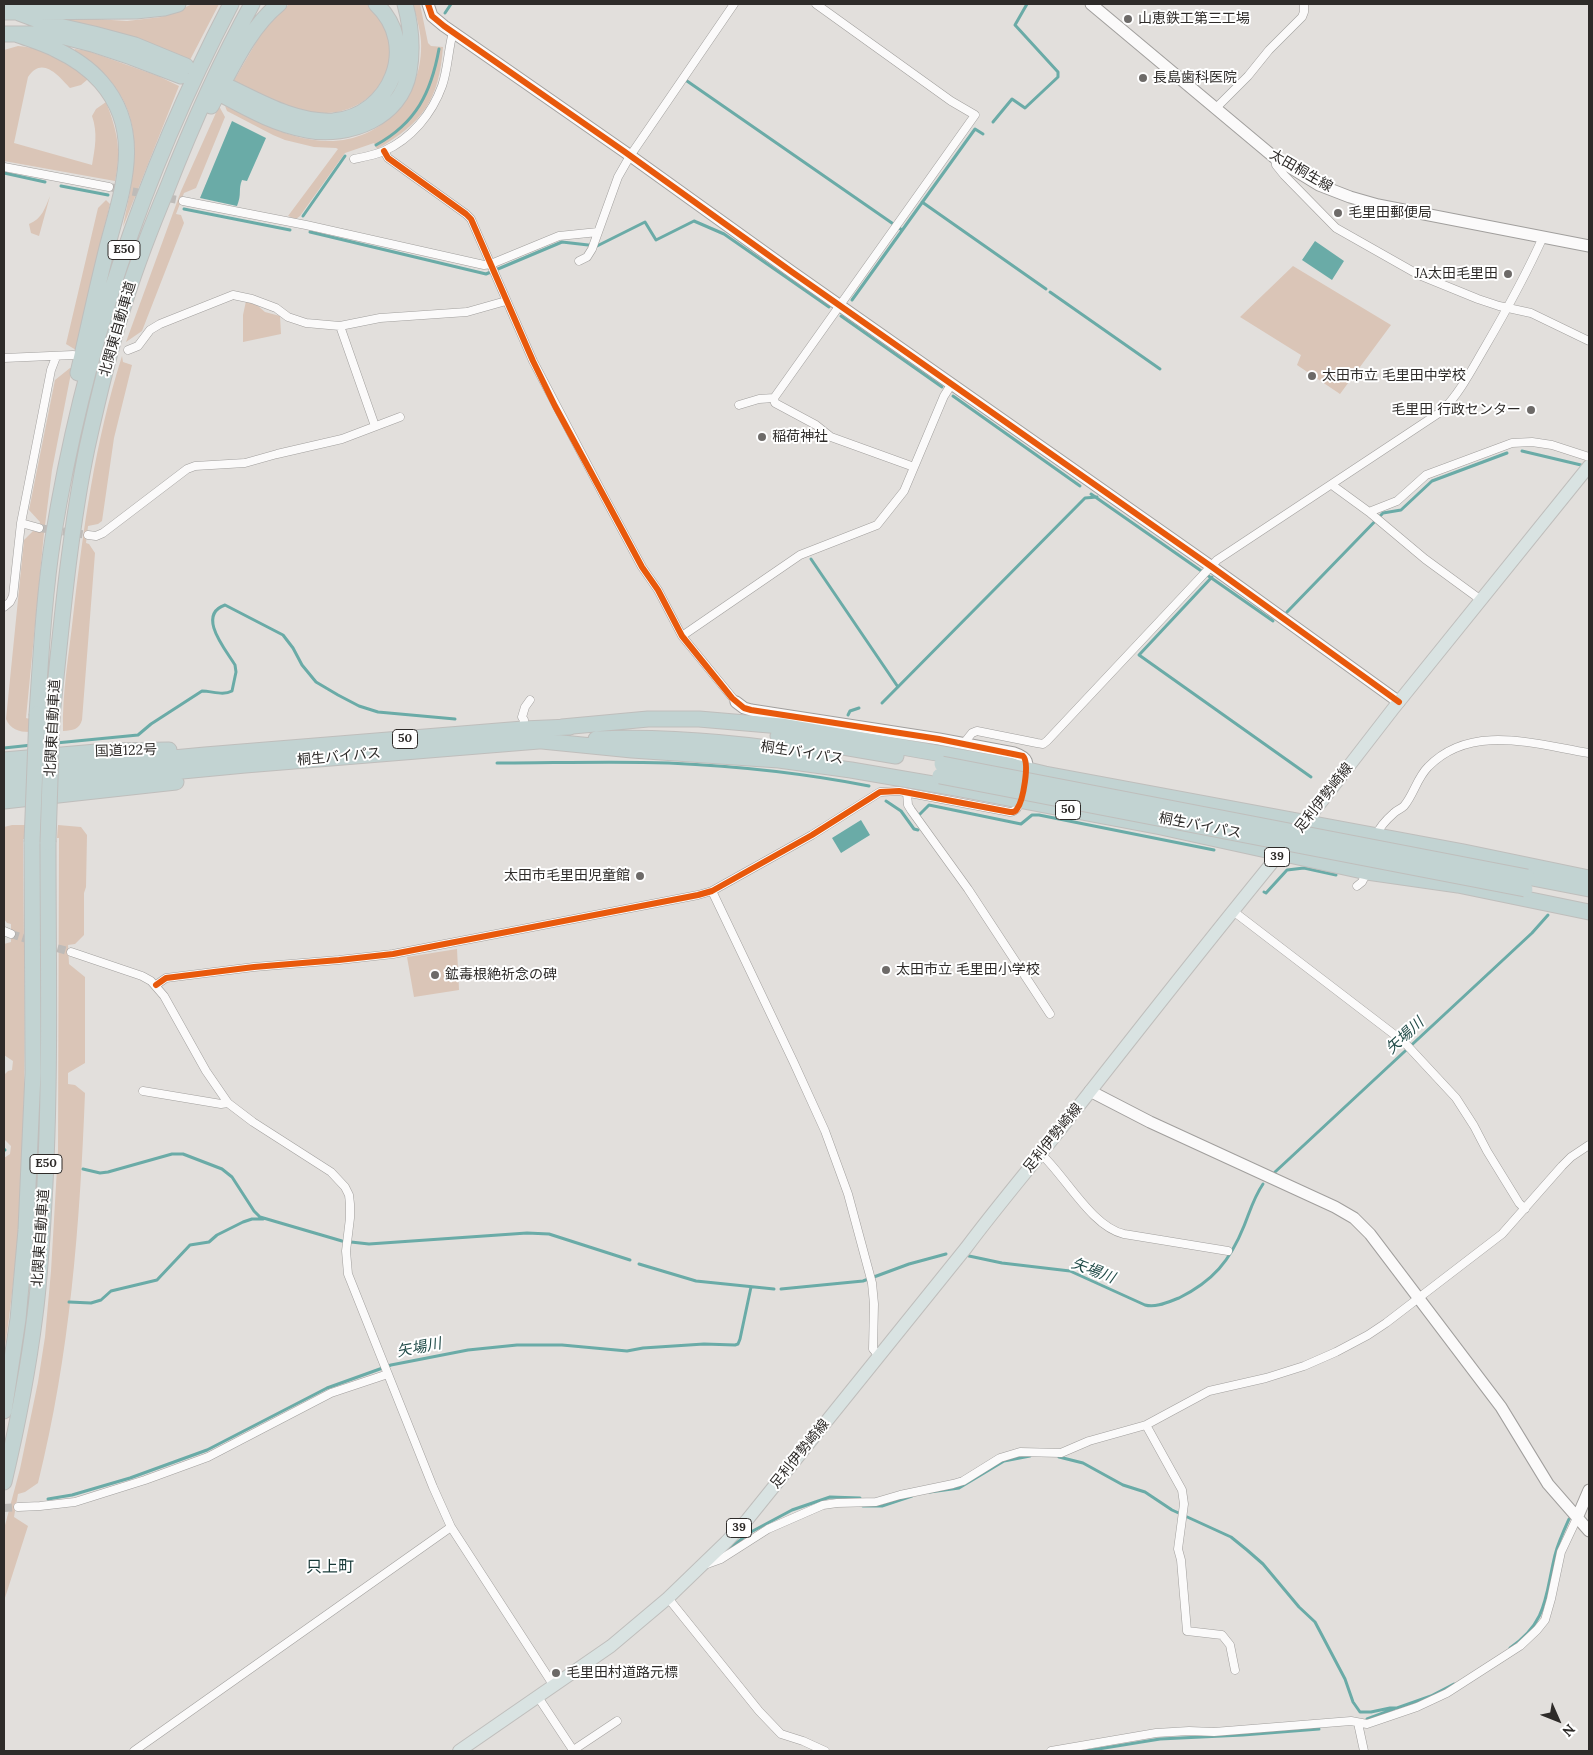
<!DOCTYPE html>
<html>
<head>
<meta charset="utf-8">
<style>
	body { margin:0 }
	#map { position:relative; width:1593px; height:1755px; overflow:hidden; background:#e2dfdc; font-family:Lora,serif }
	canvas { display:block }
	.frame { position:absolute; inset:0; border:5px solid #2e2b29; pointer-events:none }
	.north { position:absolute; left:1533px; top:1695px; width:50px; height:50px; -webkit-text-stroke:4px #fff; paint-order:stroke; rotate:134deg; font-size:14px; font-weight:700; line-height:20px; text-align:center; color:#2e2b29 }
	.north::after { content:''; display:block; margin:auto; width:18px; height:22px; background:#2e2b29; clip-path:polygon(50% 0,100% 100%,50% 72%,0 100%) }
</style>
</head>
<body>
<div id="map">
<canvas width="1593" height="1755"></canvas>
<div class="frame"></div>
<div class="north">N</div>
</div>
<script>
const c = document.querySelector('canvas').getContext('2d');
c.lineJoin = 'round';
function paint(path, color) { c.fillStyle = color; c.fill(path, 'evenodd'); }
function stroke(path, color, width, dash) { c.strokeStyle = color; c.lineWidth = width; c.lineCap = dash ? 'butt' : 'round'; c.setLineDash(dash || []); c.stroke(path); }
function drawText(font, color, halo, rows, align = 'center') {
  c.font = font + ' Lora,"Noto Sans JP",serif'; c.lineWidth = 4; c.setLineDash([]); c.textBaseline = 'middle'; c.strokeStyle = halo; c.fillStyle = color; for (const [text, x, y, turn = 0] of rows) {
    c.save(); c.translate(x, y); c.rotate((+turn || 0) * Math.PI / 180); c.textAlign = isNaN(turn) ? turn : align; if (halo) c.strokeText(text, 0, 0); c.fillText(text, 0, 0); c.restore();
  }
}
const green = new Path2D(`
	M193,4h26l-29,56 -126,-39 1,-4 62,4 34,-4z
	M289,4h80c4,3 8,7 10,11 29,44 -2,97 -53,98 -33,0 -64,-18 -93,-31l29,-50z
	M413,4h7l8,39 3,3 12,1c-4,53 -20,76 -66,102l-3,-6 -29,10 -45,63 -4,3 -8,-3 50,-67 -2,-1 -22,-1 -29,-7 -12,-5 -46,-24 -2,-5c28,13 58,30 89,34 61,9 110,-39 107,-99 -1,-13 -5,-25 -8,-37z
	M18,46c27,2 49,16 70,33l-7,6 -11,3c-11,-12 -28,-33 -42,-11l-14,66 78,22c3,-17 6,-32 0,-49l4,-7 10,-7c11,28 16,49 9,79l-111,-20v-111z
	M75,49l13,2 70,25 21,10 -56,141c12,-58 26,-112 -24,-158 -7,-7 -17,-12 -26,-17z
	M219,106l6,11 -29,71 -12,5 -8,21 5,1 3,8 -42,108 -16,11 55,-151z
	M50,196l-11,40 -8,-3 -2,-9c13,-5 16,-16 21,-28z
	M106,200l4,4 -34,146 -10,-6 32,-136z
	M1293,266l98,59 -51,69 -43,-29 4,-10 -61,-38z
	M246,301l12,5 7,6 15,4 1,18 -38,8v-27z
	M122,356l1,6 9,3 -18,73 -12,83 -4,3 -10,2 -2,17 3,1 6,9 -13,167c-3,10 -9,10 -19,11 -1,-38 6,-77 10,-114 10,-87 22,-176 49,-261z
	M70,368h2l-20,102 -8,63 -18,185 4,1 -1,13c-10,0 -19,-3 -23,-13l18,-179 9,-9 5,1 2,-10 -11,-12 26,-130z
	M12,825h13l1,14h-3c1,171 8,345 -19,514v-195l6,-4 1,-8 -7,-7v-64l4,-4 4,-1 1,-9 -9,-6v-111l7,-2v-18l-4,-1 -3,-4v-92z
	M58,825l23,2 6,8 -1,52 -2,6v42l-9,9 -7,1 1,19 16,13v86l-17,10v11l7,1 10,8c-5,131 -15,262 -47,390l-13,9 -7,2 -4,23 14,9 -24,75v-72l16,-60 18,-87 7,-45 6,-66 7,-120 1,-313h-2z
	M457,949l2,41 -45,7 -7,-40z`);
const water = new Path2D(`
	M232,121l34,17 -19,43 -5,-1c-4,10 0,14 -5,26l-37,-8z
	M1315,241l29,20 -12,19 -30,-20z
	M861,820l9,15 -29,18 -9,-15z`);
const stream = new Path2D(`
	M445,13l6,-9
	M687,81l215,149
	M993,122l19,-23 13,9 33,-31v-5l-43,-47 12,-21
	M376,145c40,-22 55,-52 63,-96
	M4,173l41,9
	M61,186l47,9
	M922,202l124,87
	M184,209l106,21
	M303,216l42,-60
	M310,232l176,42 76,-32 35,4 48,-24 11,18 38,-19 30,13 105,73
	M1050,292l110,77
	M852,300l123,-171 8,5
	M841,316l101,71
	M953,396l127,90
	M1522,451l59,14
	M1091,494l182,127
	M811,559l87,128
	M1212,577l-73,78 172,122
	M1287,612l96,-99 18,-3 31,-29 75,-28
	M882,703l203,-205 12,-1
	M848,715l2,-4 9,-3
	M56,743l82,-8 13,-11 51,-33c10,0 21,5 30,0l4,-19 -1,-7c-9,-15 -39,-50 -10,-60l58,30 10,13 9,17 14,17 22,13 21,11 19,6 77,7
	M4,748l28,-3
	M497,763c57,0 115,-2 172,0 67,3 134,10 200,23
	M886,801l15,10 13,18 4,1
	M920,814l9,-9 92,19 11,-9h7l175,35
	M1264,892l2,1 21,-23 17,-2 32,7
	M4,1149l1,1
	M83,1169l17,4 8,-1 64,-18h11l39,15 10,8 22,34 6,6 82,24 27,3 158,-11 22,1 81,26
	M1275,1172l257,-239 16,-18
	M969,1256l33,7 68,8 75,34c11,3 23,-3 34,-7 34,-17 51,-37 65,-72 6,-15 10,-29 19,-42
	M639,1264l57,17 78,8
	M781,1289l82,-8 46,-17 37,-10
	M69,1302l22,1 10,-3 10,-9 46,-11 33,-35 19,-3 8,-7 26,-13 9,-3h11
	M1059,1457l24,6 40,22 22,7 27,18 59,27 16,13 16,14 36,43 16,15 30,57 8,23 7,10h11l19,-4h7l34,-12 23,-12
	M930,1492l29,-4 45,-27 26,-5
	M48,1499l24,-4 58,-17 77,-28 120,-62 64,-23 77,-15 49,-5h45l65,6 16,-3 61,-4 31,1 3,-1 2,-5 11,-52
	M863,1506h19l30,-10
	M727,1551l22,-18 43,-23 38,-13 30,1
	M1510,1648c38,-26 35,-52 45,-93 3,-12 9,-25 14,-36
	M1367,1719l27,-10
	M1086,1751l74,-12 83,-4 76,-6`);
const streetTunnel = new Path2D(`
	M109,187l74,14
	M39,528l49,7
	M11,934l22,7
	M46,945l25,7
	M4,1508l14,-1`);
const street = new Path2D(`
	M1215,109l33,-33 21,-26 33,-33 2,-5v-8
	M384,151l4,7 78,56 5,5 62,142 73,139 36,67 16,23 24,46 54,66
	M1275,158l1,7 8,10 52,53 83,47 59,24 21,7 32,7 58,28
	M354,159c10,-2 21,-4 30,-8 27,-12 48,-37 58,-65 6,-17 6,-36 11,-54
	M4,167l105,20
	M183,201l123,24 178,40 7,-1 68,-28 39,-4
	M579,261l8,-4 5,-8 26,-72 12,-21 104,-152
	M340,326l35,100
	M128,350l10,-4 12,-16 10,-6 73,-29 19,4 24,9 12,9 18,6 34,3 40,-8 87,-6 39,-11
	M4,358l69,-3
	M774,398l201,-283 -24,-14 -135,-97
	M739,405l20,-6 15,-1 1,5 41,22 15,12 83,30
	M1332,485l37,27 28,-11 29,-26 86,-32 20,-1 20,3 37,12
	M1369,512l56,47 56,41
	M21,523l18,5
	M88,535l8,1 7,-3 84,-64 8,-3 50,-3 32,-9 65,-15 58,-22
	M4,607l6,-5 3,-6 8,-73 30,-153 5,-13
	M682,636l118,-81 77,-30 27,-34 40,-95 7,-11
	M523,729l1,-9 -2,-3 3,-10 5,-7
	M964,743l8,-10 5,-2 60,12 6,1 4,-3 170,-181 225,-149c18,-18 30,-42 43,-64 21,-36 41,-72 58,-110
	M907,793l1,12 3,5 57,79 82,125
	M1375,837c4,-9 12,-18 19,-24 3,-3 7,-4 10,-7 10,-12 13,-28 24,-39 43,-45 109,-22 161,-14
	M1357,886l5,-4 6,-12
	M712,891l82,172 31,68 23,63 24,89 2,21 -1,45 6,7
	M1233,911l171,131 52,56 18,28 13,25 32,52 6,6
	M4,931l7,3
	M71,952l71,24 9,5 13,15 42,75 22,32 25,19 78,50 14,15 4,8 1,9v14l-4,33 2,23 85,213 18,40 103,159
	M156,985l10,-7 88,-11 85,-7 54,-6 305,-59 14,-4 100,-56 68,-43 19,-1 111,21c7,-1 8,-5 10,-11
	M143,1091l78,13 7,-1
	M1041,1154c25,23 51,73 83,80l104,17
	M1146,1425l36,65 2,14 -6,45 3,11 6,71 35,4 8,10 5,25
	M18,1507l22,-1 35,-4 70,-22 63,-23 123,-64 57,-19
	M707,1564l14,-5 47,-30 55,-24 14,-2 39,-1 24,-7 53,-11 10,-3 37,-23 20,-6 41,1 28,-12 57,-16 63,-34 57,-13 38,-12 32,-14 32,-17 18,-12 116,-89 60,-68 9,-9 18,-12
	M668,1598l91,113 22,23 22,7 22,10
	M538,1697l35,53
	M1358,1723l6,28
	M134,1751l317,-224
	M572,1751l45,-30
	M1051,1751l105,-18 33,-2 25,1 137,-11 16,3 50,-17 30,-14 73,-47 17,-16 8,-10 6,-21 10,-47 16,-34`);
const secondary = new Path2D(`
	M428,4l4,12 12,10 181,126 167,120 420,295 187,135
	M1091,4l184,154 44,27 31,12 28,8 211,41
	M736,702l8,6 7,2 188,29 75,14c15,5 14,9 11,24
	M1090,1091l60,31 185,85 19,11 16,16 131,173 47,77 41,47
	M1577,1518l12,-28`);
const primary = new Path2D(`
	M1301,828l92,-119 196,-243
	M459,1751l152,-105 57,-48 58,-56 21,-22 219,-272c32,-43 68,-85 101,-127 72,-92 144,-184 218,-274`);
const highway = new Path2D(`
	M4,12l132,-1 28,-3 14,-4
	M19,13l27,10 48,11 41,11 51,21
	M4,34h49l39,10 39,13 50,19
	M16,34c13,5 27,9 39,15 17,8 34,19 46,33 43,49 22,106 7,162 -11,43 -20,86 -30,129
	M231,88c31,15 66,35 102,33 58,-5 87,-76 43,-117
	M226,97c26,14 52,28 81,33 42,8 94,-12 102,-58 4,-23 2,-46 -4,-68
	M211,106c19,-34 37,-77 68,-102
	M37,714c4,-59 7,-118 16,-176 30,-187 91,-367 178,-534
	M52,717c9,-88 17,-182 35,-269 11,-50 23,-101 39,-150 12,-37 26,-73 41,-109 25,-64 52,-125 85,-185
	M562,727l86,-8h51l82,7 230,40 34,8 419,78 125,26
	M778,736l118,20
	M596,739c77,-3 156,5 231,18
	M542,741l90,9 147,10 72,10 105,18 205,39 206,45 91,13 131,27
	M4,760l104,-9 61,-1
	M4,774l201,-19 318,-26 47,-2
	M4,788l241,-23 306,-25
	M4,801l172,-19
	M1527,877l62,12
	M4,1411l14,-92 8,-89 7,-157 -1,-231
	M4,1482c13,-55 24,-111 31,-167 5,-38 7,-76 9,-113 7,-120 4,-240 4,-360`);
const highwayBridge = new Path2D(`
	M942,764l585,113
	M940,776l585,113
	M32,842l5,-128
	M48,842l4,-125`);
const cycleway = new Path2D(`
	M428,4l4,12 12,10 181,126 167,120 420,295 187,135
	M156,985l10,-7 88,-11 85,-7 54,-6 305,-59 14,-4 100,-56 68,-43 19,-1 111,21c4,0 5,0 7,-3 6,-8 13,-46 6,-53l-84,-17 -188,-29 -7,-2 -12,-10 -50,-62 -24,-46 -16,-23 -36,-67 -51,-94 -22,-45 -62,-142 -5,-5 -78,-56 -4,-7`);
const markers = [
	[1128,19,5,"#6d6a68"],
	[1143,78,5,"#6d6a68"],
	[1338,213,5,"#6d6a68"],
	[1508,274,5,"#6d6a68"],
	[1312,376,5,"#6d6a68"],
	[1531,410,5,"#6d6a68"],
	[762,437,5,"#6d6a68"],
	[640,876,5,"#6d6a68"],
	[886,970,5,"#6d6a68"],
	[435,975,5,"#6d6a68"],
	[556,1673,5,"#6d6a68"]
];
const shields = [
	[124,250,32],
	[405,739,25],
	[1068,810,25],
	[1277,857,25],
	[46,1164,32],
	[739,1528,25]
];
const shieldNames = [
	["E50",124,250],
	["50",405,739],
	["50",1068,810],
	["39",1277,857],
	["E50",46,1164],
	["39",739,1528]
];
const poiNames = [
	["山恵鉄工第三工場",1138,19],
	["長島歯科医院",1153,78],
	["毛里田郵便局",1348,213],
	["JA太田毛里田",1498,274,"right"],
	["太田市立 毛里田中学校",1322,376],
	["毛里田 行政センター",1521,410,"right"],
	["稲荷神社",772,437],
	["太田市毛里田児童館",630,876,"right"],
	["太田市立 毛里田小学校",896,970],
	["鉱毒根絶祈念の碑",445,975],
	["毛里田村道路元標",566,1673]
];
const streetNames = [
	["太田桐生線",1301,171,30],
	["北関東自動車道",118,329,-74],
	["北関東自動車道",53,728,-87],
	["国道122号",126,751,-2],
	["桐生バイパス",802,753,9],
	["桐生バイパス",339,757,-5],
	["足利伊勢崎線",1324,798,-52],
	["桐生バイパス",1200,826,11],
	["足利伊勢崎線",1053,1138,-51],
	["北関東自動車道",41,1238,-86],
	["足利伊勢崎線",800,1454,-51]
];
const waterNames = [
	["矢場川",1405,1036,-43],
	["矢場川",1093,1271,21],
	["矢場川",419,1348,-11]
];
const quarterNames = [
	["只上町",330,1567]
];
paint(green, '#dac5b7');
paint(water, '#6aaba7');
stroke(stream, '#6aaba7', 3);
stroke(streetTunnel, '#bebbb8', 8, [8, 4]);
stroke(street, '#a19f9d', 9);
stroke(secondary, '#a19f9d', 13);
stroke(primary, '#bfbebc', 14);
stroke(highway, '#bfbebc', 17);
stroke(street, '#fbfafa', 8);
stroke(secondary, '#fbfafa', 11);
stroke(primary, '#d9e3e2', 12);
stroke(highway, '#c2d3d2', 15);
stroke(highwayBridge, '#bfbebc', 17, []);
stroke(highwayBridge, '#c2d3d2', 15);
stroke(cycleway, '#e8590c', 6);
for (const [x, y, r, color] of markers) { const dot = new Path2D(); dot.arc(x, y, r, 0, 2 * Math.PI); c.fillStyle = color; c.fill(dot); stroke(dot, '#fff', 2); }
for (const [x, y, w] of shields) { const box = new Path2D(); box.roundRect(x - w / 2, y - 9.5, w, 19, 4); c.fillStyle = '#fff'; c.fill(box); stroke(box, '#2e2b29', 1); }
drawText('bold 12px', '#2e2b29', null, shieldNames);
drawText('14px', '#2e2b29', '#fff', poiNames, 'left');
drawText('14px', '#2e2b29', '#fff', streetNames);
drawText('italic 15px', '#234d4a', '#fff', waterNames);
drawText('16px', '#183a38', '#fff', quarterNames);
</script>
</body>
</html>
